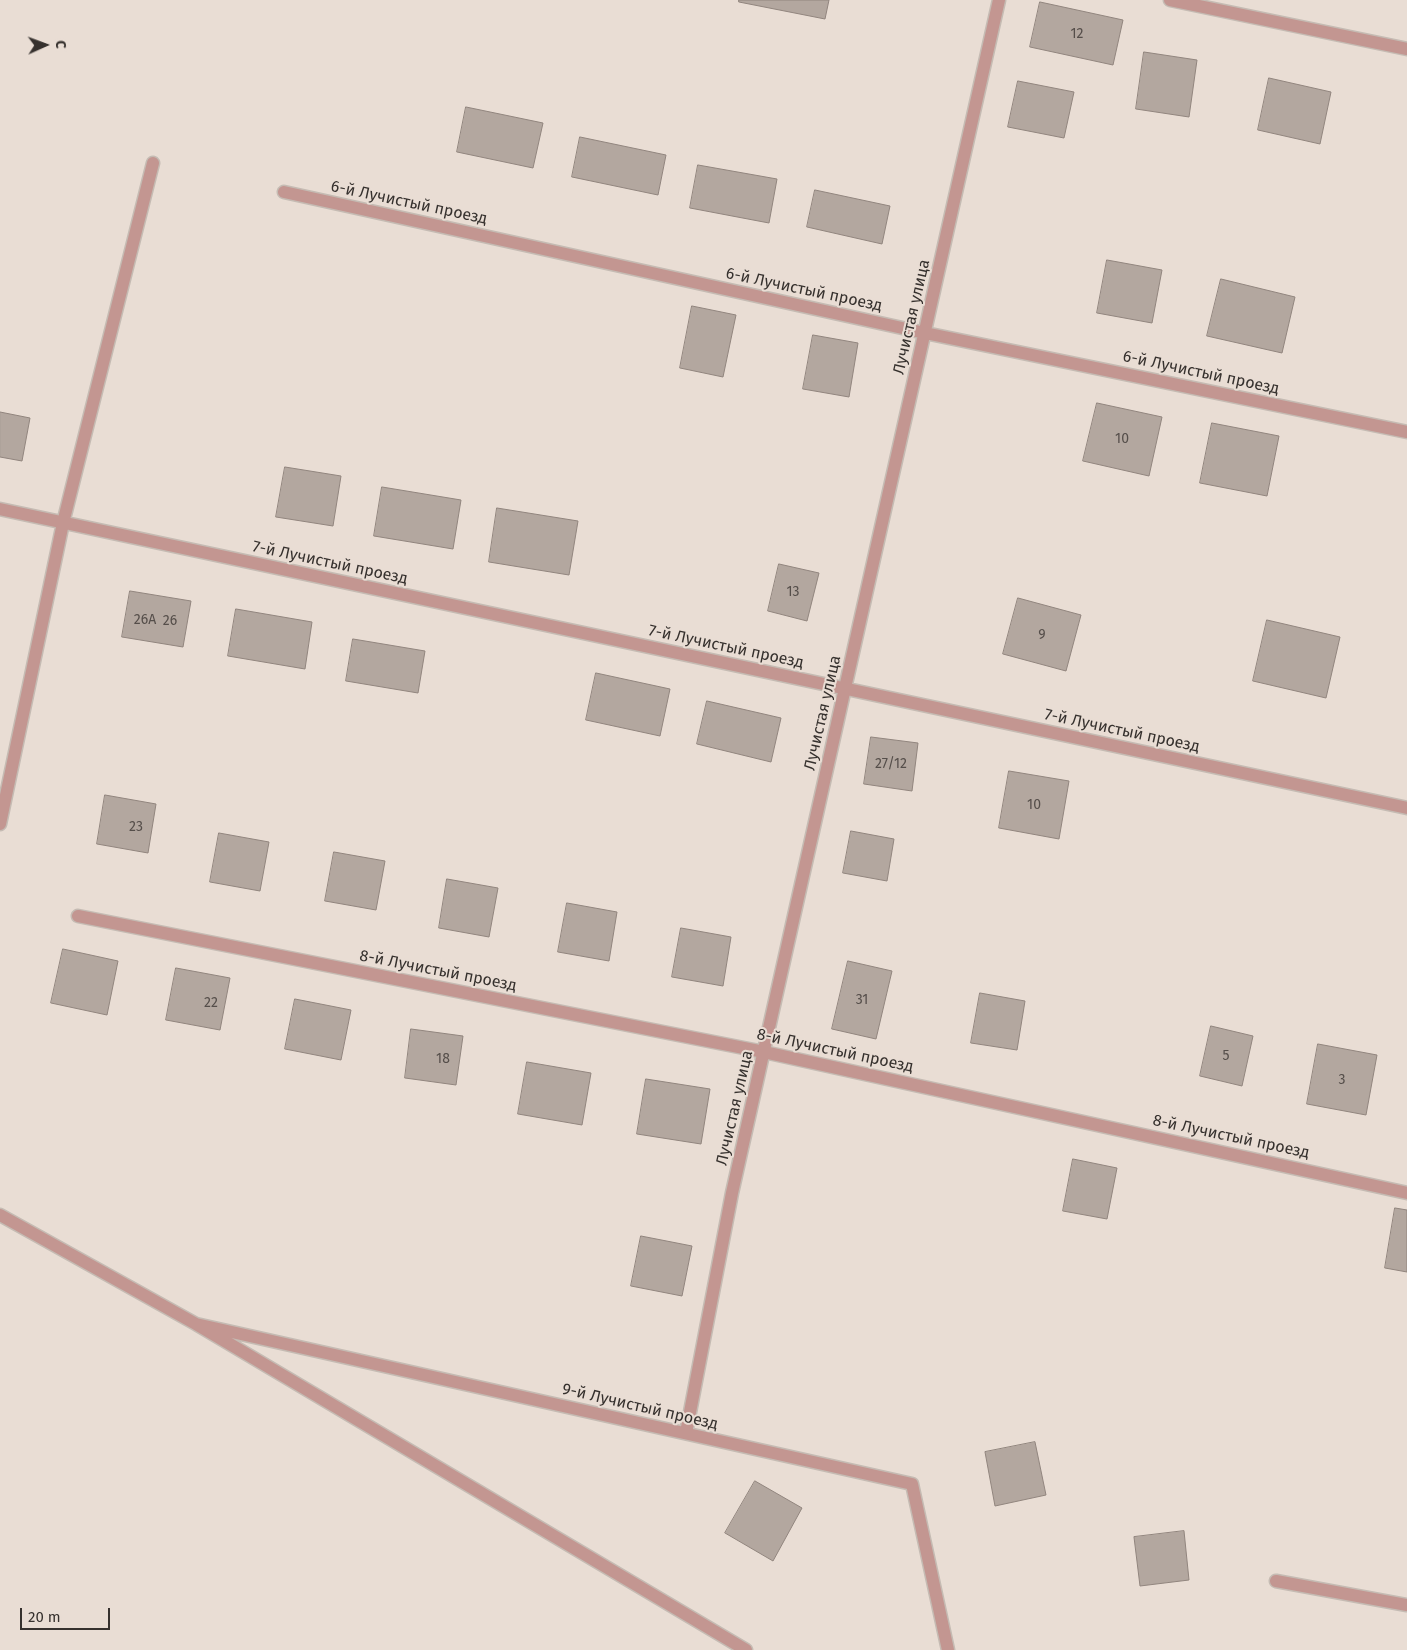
<!DOCTYPE html>
<html>
<head>
<meta charset="utf-8">
<style>
	body { margin:0 }
	#map { position:relative; width:1407px; height:1650px; overflow:hidden; background:#e9ddd4; font-family:"Fira Sans",sans-serif }
	canvas { display:block }
	.north { position:absolute; left:20px; top:20px; width:50px; height:50px; -webkit-text-stroke:4px #e9ddd4; paint-order:stroke; rotate:88deg; font-size:14px; font-weight:700; line-height:20px; text-align:center; color:#36312e }
	.north::after { content:''; display:block; margin:auto; width:18px; height:22px; background:#36312e; clip-path:polygon(50% 0,100% 100%,50% 72%,0 100%) }
	.scale { position:absolute; left:20px; top:1608px; width:90px; height:22px; box-sizing:border-box; border:2px solid #36312e; border-top:0; padding-left:6px; font-size:15px; line-height:18px; white-space:nowrap; color:#36312e; -webkit-text-stroke:4px #e9ddd4; paint-order:stroke }
</style>
</head>
<body>
<div id="map">
<canvas width="1407" height="1650"></canvas>
<div class="north">С</div>
<div class="scale">20 m</div>
</div>
<script>
const c = document.querySelector('canvas').getContext('2d');
c.lineJoin = 'round';
function paint(path, color) { c.fillStyle = color; c.fill(path, 'evenodd'); }
function stroke(path, color, width, dash) { c.strokeStyle = color; c.lineWidth = width; c.lineCap = dash ? 'butt' : 'round'; c.setLineDash(dash || []); c.stroke(path); }
function drawText(font, color, halo, rows, align = 'center') {
  c.font = font + ' "Fira Sans",sans-serif'; c.lineWidth = 4; c.setLineDash([]); c.textBaseline = 'middle'; c.strokeStyle = halo; c.fillStyle = color; for (const [text, x, y, turn = 0] of rows) {
    c.save(); c.translate(x, y); c.rotate((+turn || 0) * Math.PI / 180); c.textAlign = isNaN(turn) ? turn : align; if (halo) c.strokeText(text, 0, 0); c.fillText(text, 0, 0); c.restore();
  }
}
const building = new Path2D(`
	M739,0h90l-4,19 -86,-17z
	M1040,2l83,18 -10,45 -83,-18z
	M1144,52l53,8 -8,57 -53,-8z
	M1269,78l62,14 -11,52 -62,-14z
	M1018,81l56,11 -10,46 -56,-11z
	M466,107l77,16 -10,45 -76,-16z
	M580,137l86,18 -8,40 -86,-18z
	M698,165l79,14 -8,44 -79,-15z
	M815,190l75,16 -8,38 -75,-17z
	M1107,260l55,10 -10,53 -55,-10z
	M1221,279l74,18 -13,56 -75,-17z
	M692,306l44,9 -13,62 -43,-9z
	M813,335l45,8 -9,54 -46,-8z
	M1097,403l65,14 -13,59 -66,-15z
	M0,412l30,6 -8,43 -22,-4z
	M1212,423l67,13 -12,60 -67,-13z
	M285,467l56,9 -8,50 -57,-9z
	M382,487l79,13 -8,49 -79,-13z
	M497,508l81,13 -9,54 -80,-13z
	M779,564l40,9 -12,48 -39,-10z
	M130,591l61,10 -8,46 -61,-10z
	M1018,598l63,17 -15,56 -63,-17z
	M236,609l76,13 -7,47 -77,-13z
	M1267,620l73,17 -14,61 -73,-17z
	M353,639l72,12 -7,42 -72,-12z
	M596,673l74,16 -10,47 -74,-16z
	M707,701l74,17 -10,44 -74,-18z
	M871,737l47,6 -6,48 -48,-7z
	M1009,771l60,10 -10,58 -60,-11z
	M105,795l51,9 -8,49 -51,-9z
	M851,831l43,8 -7,42 -44,-8z
	M219,833l50,9 -9,49 -50,-9z
	M334,852l51,9 -9,49 -51,-9z
	M447,879l51,9 -9,49 -50,-9z
	M567,903l50,9 -8,49 -51,-9z
	M681,928l50,9 -8,49 -51,-9z
	M63,949l55,12 -11,54 -56,-12z
	M848,961l44,10 -16,68 -44,-10z
	M176,968l54,10 -10,52 -54,-10z
	M980,993l45,8 -8,49 -46,-7z
	M295,999l56,11 -10,50 -56,-11z
	M1211,1026l42,10 -11,50 -42,-10z
	M411,1029l52,7 -7,49 -51,-7z
	M1318,1044l59,11 -11,60 -59,-11z
	M527,1062l64,11 -9,52 -64,-11z
	M646,1079l64,10 -9,55 -64,-10z
	M1073,1159l44,9 -10,51 -44,-8z
	M1395,1208l12,2v62l-22,-4z
	M641,1236l51,10 -10,50 -51,-10z
	M1035,1442l11,53 -51,11 -10,-54z
	M755,1481l47,27 -29,53 -48,-28z
	M1184,1531l5,49 -49,6 -6,-49z`);
const minor = new Path2D(`
	M1170,0l237,49
	M284,192l641,141 482,99
	M0,509l1407,299
	M0,824l63,-301 90,-360
	M78,916l686,136 643,141
	M0,1215l196,109 550,326
	M196,1324l716,160 36,166
	M686,1433l46,-240 267,-1193
	M1276,1581l131,24`);
const numberNames = [
	["12",1077,34],
	["10",1122,439],
	["13",793,592],
	["26А",145,620],
	["26",170,621],
	["9",1042,635],
	["27/12",891,764],
	["10",1034,805],
	["23",136,827],
	["31",862,1000],
	["22",211,1003],
	["5",1226,1056],
	["18",443,1059],
	["3",1342,1080]
];
const streetNames = [
	["6-й Лучистый проезд",409,203,12],
	["6-й Лучистый проезд",804,290,12],
	["Лучистая улица",912,317,-77],
	["6-й Лучистый проезд",1201,373,12],
	["7-й Лучистый проезд",330,563,12],
	["7-й Лучистый проезд",726,647,12],
	["Лучистая улица",823,713,-77],
	["7-й Лучистый проезд",1122,731,12],
	["8-й Лучистый проезд",438,971,11],
	["8-й Лучистый проезд",835,1051,12],
	["Лучистая улица",735,1108,-77],
	["8-й Лучистый проезд",1231,1137,12],
	["9-й Лучистый проезд",640,1407,13]
];
paint(building, '#b3a79f');
stroke(building, '#91857e', 1);
stroke(minor, '#c5bbb3', 15);
stroke(minor, '#c39691', 12);
drawText('14px', '#554e4a', null, numberNames);
drawText('16px', '#36312e', '#e9ddd4', streetNames);
</script>
</body>
</html>
